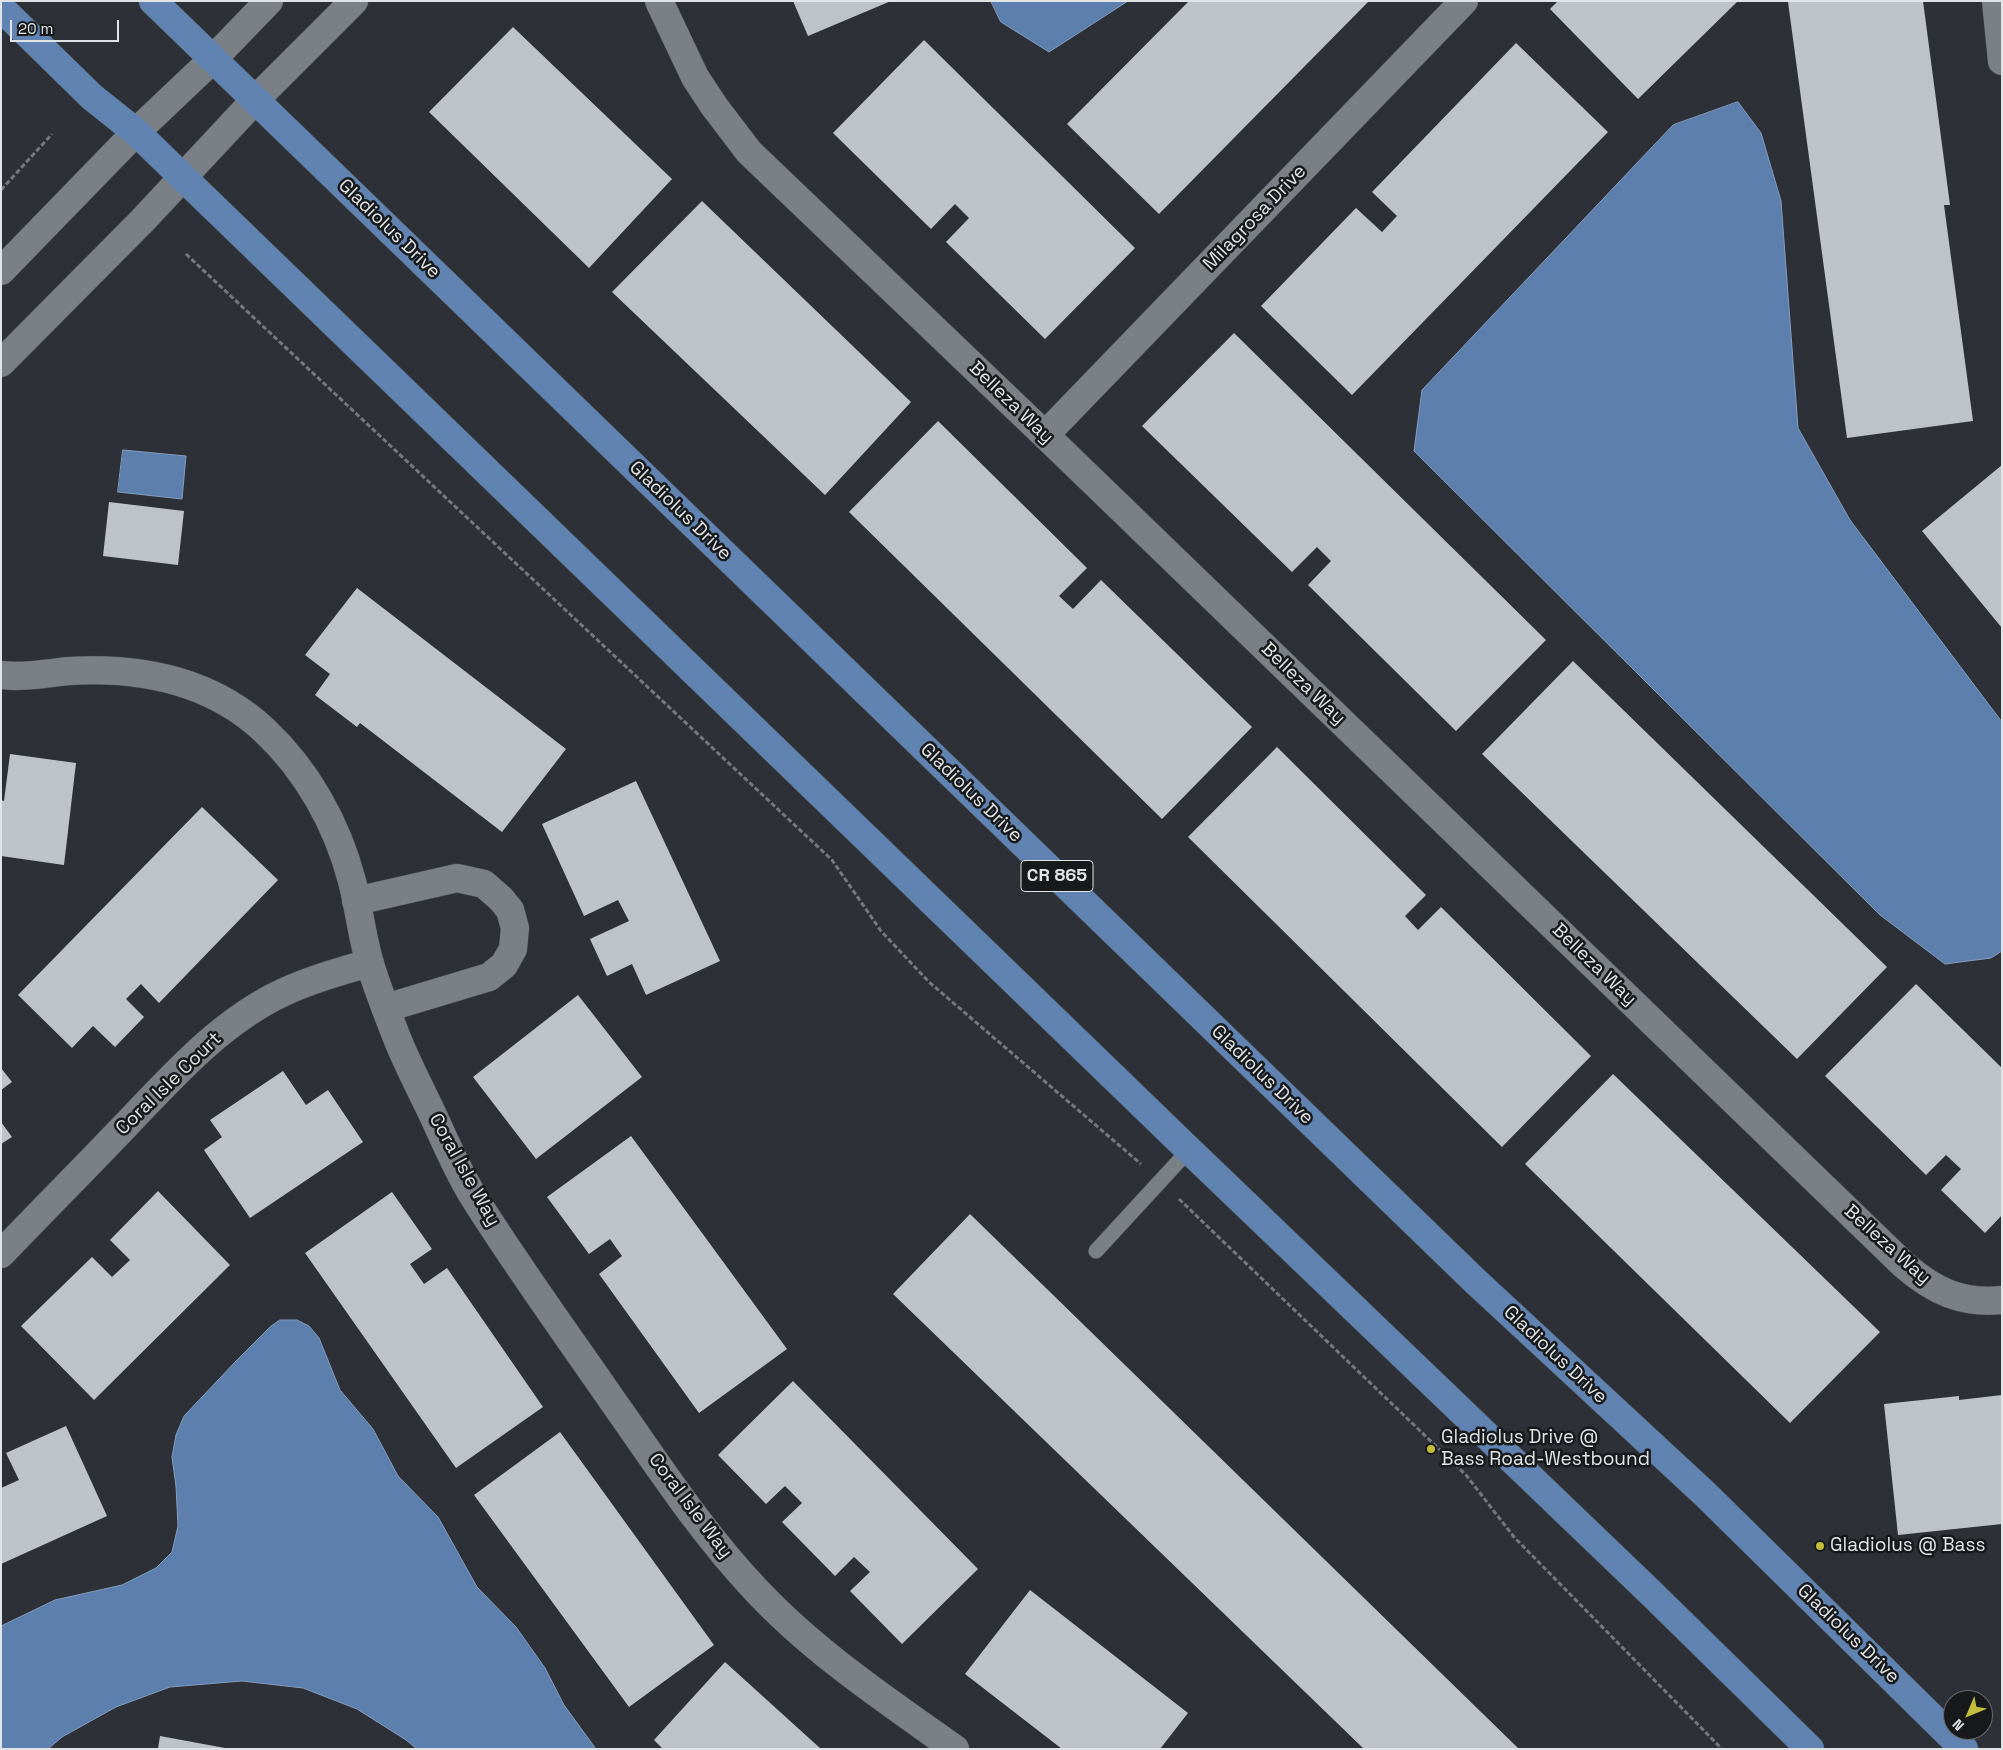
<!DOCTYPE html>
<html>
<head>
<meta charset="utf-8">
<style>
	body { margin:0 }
	#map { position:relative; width:2003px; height:1750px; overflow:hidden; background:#2d3137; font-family:"Space Grotesk",sans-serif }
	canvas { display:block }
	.frame { position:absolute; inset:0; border:2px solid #e1e4e7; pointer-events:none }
	.north { position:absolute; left:1943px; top:1690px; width:50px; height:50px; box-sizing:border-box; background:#17191b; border:1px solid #686a6d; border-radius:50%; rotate:225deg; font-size:14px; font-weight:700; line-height:20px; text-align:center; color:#e1e4e7 }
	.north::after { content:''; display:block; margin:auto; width:18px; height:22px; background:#c3bd3e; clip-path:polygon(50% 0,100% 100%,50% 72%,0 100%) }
	.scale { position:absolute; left:10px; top:20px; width:109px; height:22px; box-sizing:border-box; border:2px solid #e1e4e7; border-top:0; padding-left:6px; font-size:15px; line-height:18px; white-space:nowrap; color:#e1e4e7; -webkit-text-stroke:4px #17191b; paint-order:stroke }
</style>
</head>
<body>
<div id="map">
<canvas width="2003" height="1750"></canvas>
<div class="frame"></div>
<div class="north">N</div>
<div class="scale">20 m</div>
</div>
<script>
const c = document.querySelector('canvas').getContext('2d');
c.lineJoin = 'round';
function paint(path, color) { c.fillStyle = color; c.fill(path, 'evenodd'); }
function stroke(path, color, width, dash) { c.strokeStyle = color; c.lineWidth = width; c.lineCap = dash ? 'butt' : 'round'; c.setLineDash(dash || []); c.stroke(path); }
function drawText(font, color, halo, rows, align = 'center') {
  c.font = font + ' "Space Grotesk",sans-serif'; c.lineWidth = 5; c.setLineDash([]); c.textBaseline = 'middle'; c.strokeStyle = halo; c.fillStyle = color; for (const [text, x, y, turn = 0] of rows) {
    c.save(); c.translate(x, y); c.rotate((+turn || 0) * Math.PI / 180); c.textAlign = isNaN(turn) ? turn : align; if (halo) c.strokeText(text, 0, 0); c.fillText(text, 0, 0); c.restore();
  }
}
const water = new Path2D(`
	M991,1h137l-79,51 -48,-30z
	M1738,102l23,31 20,68 17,227 52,92 152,202v229l-11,7 -46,6 -65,-49 -466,-464 8,-61 251,-265z
	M123,450l63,6 -4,43 -64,-7z
	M280,1320h17l12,6 10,12 21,52 33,39 25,47 40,41 39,70 39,40 29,41 19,37 32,44h-179l-11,-9 -49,-31 -54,-21 -61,-7 -72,6 -54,20 -54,30 -14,12h-47v-123l54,-26 67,-15 34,-17 16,-16 6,-26 -2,-40 -4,-29 4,-22 8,-19 53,-56 33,-33z`);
const building = new Path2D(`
	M793,1h98l-83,35z
	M1189,1h180l-210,213 -92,-90z
	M1558,1h180l-100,98 -88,-90z
	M1795,1h128l27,204h-6l29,216 -126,17 -59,-436z
	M513,27l159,152 -83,89 -160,-156z
	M924,40l211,208 -90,91 -99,-97 23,-24 -14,-14 -24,25 -98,-96z
	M1516,43l92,89 -256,263 -91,-89 95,-98 26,24 15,-16 -25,-24z
	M702,201l209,201 -86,93 -213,-203z
	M1234,333l312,307 -90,91 -148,-146 23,-24 -14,-14 -25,25 -150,-146z
	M938,421l149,147 -28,28 14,13 28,-29 151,147 -90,92 -313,-307z
	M2002,465v163l-80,-97z
	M109,502l75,9 -6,54 -75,-9z
	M357,588l209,161 -64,83 -142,-109 -3,4 -42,-32 15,-21 -25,-19z
	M1573,661l314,306 -90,92 -315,-305z
	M1277,747l149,148 -21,21 13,14 23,-23 150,149 -89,91 -314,-310z
	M10,754l66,9 -12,102 -63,-9v-56l3,1z
	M636,781l84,180 -74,34 -14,-31 -25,12 -17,-37 39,-18 -11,-21 -34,16 -42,-92z
	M202,807l76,73 -119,123 -18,-19 -15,15 18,18 -29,30 -22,-21 -21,22 -54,-53z
	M1916,984l86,84v147l-17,18 -44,-43 20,-21 -15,-14 -20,20 -101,-99z
	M578,995l64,82 -106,82 -63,-82z
	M1,1068l11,14 -11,8z
	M283,1071l23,34 22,-15 35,52 -113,76 -46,-68 18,-13 -12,-17z
	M1613,1074l267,258 -90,91 -265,-259z
	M1,1122l11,15 -11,7z
	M631,1136l156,213 -88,64 -100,-139 23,-18 -12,-17 -21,15 -42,-57z
	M158,1191l72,74 -136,135 -73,-74 71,-69 20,20 18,-17 -20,-20z
	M392,1192l40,57 -22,15 14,20 23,-16 96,139 -87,61 -151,-215z
	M970,1214l549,535h-155l-471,-455z
	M793,1381l185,188 -76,75 -52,-53 20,-19 -16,-15 -19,19 -53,-54 20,-19 -17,-17 -19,18 -48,-49z
	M2002,1395v129l-104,11 -14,-131 75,-8v4z
	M66,1426l41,90 -106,48v-76l18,-8 -13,-27z
	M560,1432l154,213 -85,62 -155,-212z
	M1030,1590l158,123 -28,36h-98l-97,-75z
	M725,1662l96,87h-158l-9,-9z
	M160,1736l65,12v1h-67z`);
const path = new Path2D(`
	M1,190l51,-56
	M186,254l646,606 49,71 48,51 212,182
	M1179,1199l287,276 48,62 208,212`);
const service = new Path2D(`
	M1096,1251l93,-101`);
const minor = new Path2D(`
	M659,1l36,76 19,29 35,46 296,283 859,830c30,26 57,39 98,35
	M1996,1l6,60
	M1,271l135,-139 77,-73 56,-58
	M1,363l141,-142 113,-121 99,-99
	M1045,435l419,-434
	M1,675c24,3 46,-2 69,-4 71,-4 140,9 194,59 43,40 73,94 88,151 7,27 10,56 18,83 8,26 19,54 29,79 10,24 22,47 33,70 13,28 25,57 41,83 44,70 92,136 139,204 46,65 89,132 144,190 58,62 130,110 199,159
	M356,901l101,-23 27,6 17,15 9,11 5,18 -2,21 -9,16 -15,12 -103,31
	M1,1254c41,-43 83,-85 124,-128 47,-49 96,-105 159,-134 28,-13 56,-21 86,-29`);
const primary = new Path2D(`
	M153,1l1321,1279 232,215 258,254
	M1,8l91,89 44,35 1053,1018 463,444 158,155`);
const markers = [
	[1431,1449,5,"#c3bd3e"],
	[1820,1546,5,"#c3bd3e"]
];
const shields = [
	[1057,876,72]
];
const shieldNames = [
	["CR 865",1057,876]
];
const streetNames = [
	["Milagrosa Drive",1255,218,-46],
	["Gladiolus Drive",389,229,44],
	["Belleza Way",1011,403,44],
	["Gladiolus Drive",680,511,44],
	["Belleza Way",1303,684,44],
	["Gladiolus Drive",971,793,44],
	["Belleza Way",1594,965,44],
	["Gladiolus Drive",1262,1075,44],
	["Coral Isle Court",169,1084,-44],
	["Coral Isle Way",464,1170,61],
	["Belleza Way",1887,1245,42],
	["Gladiolus Drive",1555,1355,43],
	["Coral Isle Way",690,1506,53],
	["Gladiolus Drive",1848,1634,44]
];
const poiNames = [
	["Gladiolus Drive @",1441,1438],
	["Bass Road-Westbound",1441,1460],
	["Gladiolus @ Bass",1830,1546]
];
paint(water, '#5d7fae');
stroke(water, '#859dbf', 1);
paint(building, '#bec3ca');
stroke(service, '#4a4e52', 16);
stroke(minor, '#4a4e52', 29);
stroke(primary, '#4a4e52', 29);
stroke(path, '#75787d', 3, [5, 2.5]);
stroke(service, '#7b8087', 15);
stroke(minor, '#7b8087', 28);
stroke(primary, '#6083b2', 28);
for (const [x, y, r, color] of markers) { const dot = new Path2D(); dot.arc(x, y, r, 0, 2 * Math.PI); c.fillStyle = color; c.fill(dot); stroke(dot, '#17191b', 2); }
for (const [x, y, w] of shields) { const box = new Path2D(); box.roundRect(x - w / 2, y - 15.5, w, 31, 4); c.fillStyle = '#17191b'; c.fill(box); stroke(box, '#e1e4e7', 1); }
drawText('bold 18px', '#e1e4e7', null, shieldNames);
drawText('19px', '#e1e4e7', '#17191b', streetNames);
drawText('19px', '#e1e4e7', '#17191b', poiNames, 'left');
</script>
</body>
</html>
